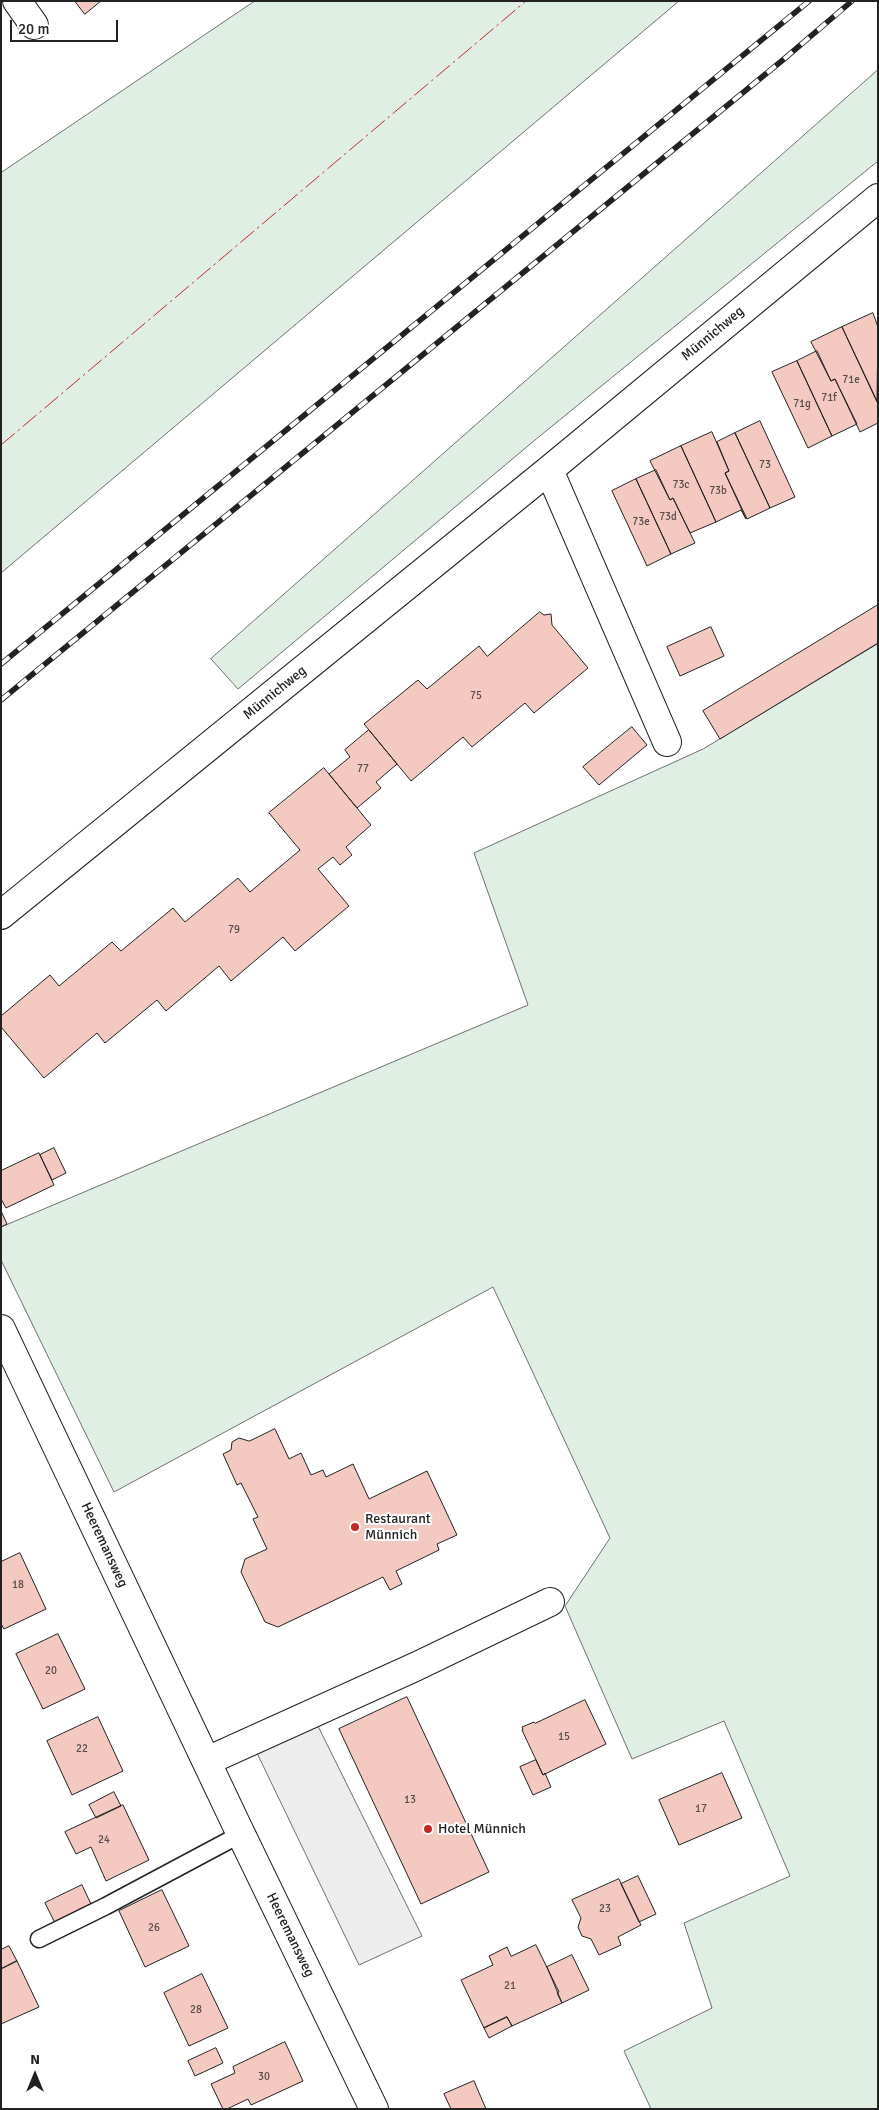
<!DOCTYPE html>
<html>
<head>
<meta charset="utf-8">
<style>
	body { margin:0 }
	#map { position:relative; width:879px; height:2110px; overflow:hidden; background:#fff; font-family:Signika,sans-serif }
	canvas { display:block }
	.frame { position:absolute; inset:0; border:2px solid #222; pointer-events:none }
	.north { position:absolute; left:10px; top:2050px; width:50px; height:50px; -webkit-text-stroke:4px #fff; paint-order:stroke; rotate:0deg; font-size:14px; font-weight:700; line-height:20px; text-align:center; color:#222 }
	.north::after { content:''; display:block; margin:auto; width:18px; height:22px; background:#222; clip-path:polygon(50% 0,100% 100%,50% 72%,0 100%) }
	.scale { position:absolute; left:10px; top:20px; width:108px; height:22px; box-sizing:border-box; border:2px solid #222; border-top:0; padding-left:6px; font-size:15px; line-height:18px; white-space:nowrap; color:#222; -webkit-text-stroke:4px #fff; paint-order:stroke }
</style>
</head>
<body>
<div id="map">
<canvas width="879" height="2110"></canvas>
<div class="frame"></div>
<div class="north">N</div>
<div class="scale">20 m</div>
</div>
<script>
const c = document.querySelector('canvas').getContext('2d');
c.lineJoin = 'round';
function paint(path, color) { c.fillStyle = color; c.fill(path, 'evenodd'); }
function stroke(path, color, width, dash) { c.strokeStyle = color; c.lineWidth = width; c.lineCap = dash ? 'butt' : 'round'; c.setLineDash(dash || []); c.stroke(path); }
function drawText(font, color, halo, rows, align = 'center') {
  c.font = font + ' Signika,sans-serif'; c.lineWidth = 4; c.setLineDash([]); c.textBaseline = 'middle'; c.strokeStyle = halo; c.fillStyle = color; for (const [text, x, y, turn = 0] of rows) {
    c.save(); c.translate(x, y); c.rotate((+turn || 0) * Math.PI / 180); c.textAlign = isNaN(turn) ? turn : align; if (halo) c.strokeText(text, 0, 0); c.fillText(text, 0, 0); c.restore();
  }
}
const green = new Path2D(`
	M255,1h424l-678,572v-400z
	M878,70v91l-343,279 -297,249 -27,-30z
	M878,644v1465h-227l-27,-58 88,-43 -28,-85 106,-47 -66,-155 -92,38 -67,-153 45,-68 -117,-251 -379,205 -113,-232v-33l527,-222 -54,-152 229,-104z`);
const parking = new Path2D(`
	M317,1724l105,212 -63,29 -103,-214z`);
const building = new Path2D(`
	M75,1h26l-16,13z
	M873,313l5,14 -1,75 -35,-75z
	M842,327l36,76v20l-18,9 -25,-53 -4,2 -20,-39z
	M817,351l14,30 4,-2 22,45 -25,12 -35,-75z
	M797,361l35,75 -24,12 -36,-76z
	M760,421l35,76 -25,11 -35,-75z
	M712,432l17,39 -4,2 21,46 -5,-9 -25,12 -35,-76z
	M735,433l35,75 -23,11 -22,-46 4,-2 -12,-29z
	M681,446l35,76 -26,11 -17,-35 -3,2 -20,-39z
	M656,470l14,30 3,-2 22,45 -24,11 -35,-75z
	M636,479l35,75 -24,12 -35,-75z
	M878,605v38l-158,96 -17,-28z
	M540,612l4,3 7,-1 1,11 36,43 -54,45 -9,-10 -53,44 -9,-10 -52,44 -47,-57 54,-44 9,9 52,-43 8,10z
	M711,627l13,29 -44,20 -13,-29z
	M632,727l15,18 -48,40 -16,-18z
	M369,730l28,34 -21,18 5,6 -24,20 -28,-34 21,-17 -5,-7z
	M324,768l47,57 -25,22 6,8 -12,10 -7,-8 -15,12 31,37 -54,45 -12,-14 -52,44 -12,-15 -53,45 -9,-11 -52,43 -8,-10 -53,45 -43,-51v-11l49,-41 9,11 53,-44 9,9 52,-43 12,14 53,-44 12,14 50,-42 -31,-37z
	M54,1148l12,25 -14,7 -12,-25z
	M39,1153l15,32 -48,23 -5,-9v-28z
	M2,1213l5,11 -6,3v-13z
	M275,1429l14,30 12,-6 10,22 12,-5 3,7 27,-13 16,35 58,-28 30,64 -20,9 2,6 -43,21 6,13 -12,6 -7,-13 -105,50 -13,-5 -24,-50 4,-13 22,-10 -14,-30 5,-2 -17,-34 -4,2 -14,-31 8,-4 1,-8 7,-4 10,3z
	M20,1553l26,56 -42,20 -3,-5v-62z
	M58,1634l27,55 -42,20 -27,-55z
	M407,1697l82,175 -68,32 -82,-175z
	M585,1700l21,44 -63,31 -21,-45h1l-1,-3 12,-5 1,1z
	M98,1717l25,54 -51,24 -25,-54z
	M536,1760l7,15 2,-2 6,14 -18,8 -13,-28z
	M722,1773l20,45 -63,27 -20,-45z
	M114,1792l7,14 -25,12 -7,-13z
	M123,1805l26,55 -43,21 -15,-34 -15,7 -11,-22z
	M638,1876l18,38 -17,8 -18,-38z
	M619,1879l22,46 -23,12 3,8 -22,10 -8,-16 -9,-3 -4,-9 3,-9 -9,-18z
	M82,1885l9,19 -36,19 -10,-20z
	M162,1890l27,56 -44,21 -26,-56z
	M536,1945l23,47 -2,1 5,10 -50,23 -5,-9 -23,11 -23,-48 32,-15 -4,-9 18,-9 4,9z
	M9,1946l8,15 -16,8v-19z
	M572,1955l17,35 -27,13 -15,-36z
	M17,1961l22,46 -38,17v-55z
	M202,1974l26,54 -39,18 -25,-53z
	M507,2017l5,9 -23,12 -5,-10z
	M285,2042l18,39 -52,24 -3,-6 -21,10h-4l-12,-25 24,-11 -2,-6z
	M216,2048l7,15 -28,13 -7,-15z
	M474,2081l12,28h-35l-7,-15z`);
const service = new Path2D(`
	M39,1939l67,-33 135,-72`);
const minor = new Path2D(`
	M17,1l17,24
	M549,470l118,272
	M1,915l548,-445 329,-272
	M1,1329l237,499 136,281
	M207,1761l208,-94 135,-65`);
const rail = new Path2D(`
	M1,664l808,-663
	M1,700l783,-641 68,-58`);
const power = new Path2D(`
	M1,445l525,-444`);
const markers = [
	[355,1527,5,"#c62828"],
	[428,1829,5,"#c62828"]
];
const numberNames = [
	["71e",851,380],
	["71f",829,398],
	["71g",802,404],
	["73",765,465],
	["73c",681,485],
	["73b",718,491],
	["73d",668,517],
	["73e",641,522],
	["75",476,696],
	["77",363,769],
	["79",234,930],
	["18",18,1585],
	["20",51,1671],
	["15",564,1737],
	["22",82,1749],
	["13",410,1800],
	["17",701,1809],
	["24",104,1840],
	["23",605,1909],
	["26",154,1928],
	["21",510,1986],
	["28",196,2010],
	["30",264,2077]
];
const streetNames = [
	["Münnichweg",713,334,-40],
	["Münnichweg",275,693,-39],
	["Heeremansweg",104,1545,65],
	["Heeremansweg",290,1935,64]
];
const poiNames = [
	["Restaurant",365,1519],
	["Münnich",365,1535],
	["Hotel Münnich",438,1829]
];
paint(green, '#e0efe3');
stroke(green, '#6f6f6f', 1);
paint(parking, '#ededed');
stroke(parking, '#6f6f6f', 1);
paint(building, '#f3c9c0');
stroke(building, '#222', 1);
stroke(service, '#222', 19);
stroke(minor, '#222', 30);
stroke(service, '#fff', 16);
stroke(minor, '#fff', 28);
stroke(rail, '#222', 5.5);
stroke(rail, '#fff', 4, [11]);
stroke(power, '#c62828', 1, [18, 4, 2.5, 4]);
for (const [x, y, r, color] of markers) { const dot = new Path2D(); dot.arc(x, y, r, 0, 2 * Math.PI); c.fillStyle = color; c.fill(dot); stroke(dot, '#fff', 2); }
drawText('11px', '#564c4a', null, numberNames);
drawText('14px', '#222', '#fff', streetNames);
drawText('14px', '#222', '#fff', poiNames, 'left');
</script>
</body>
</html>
